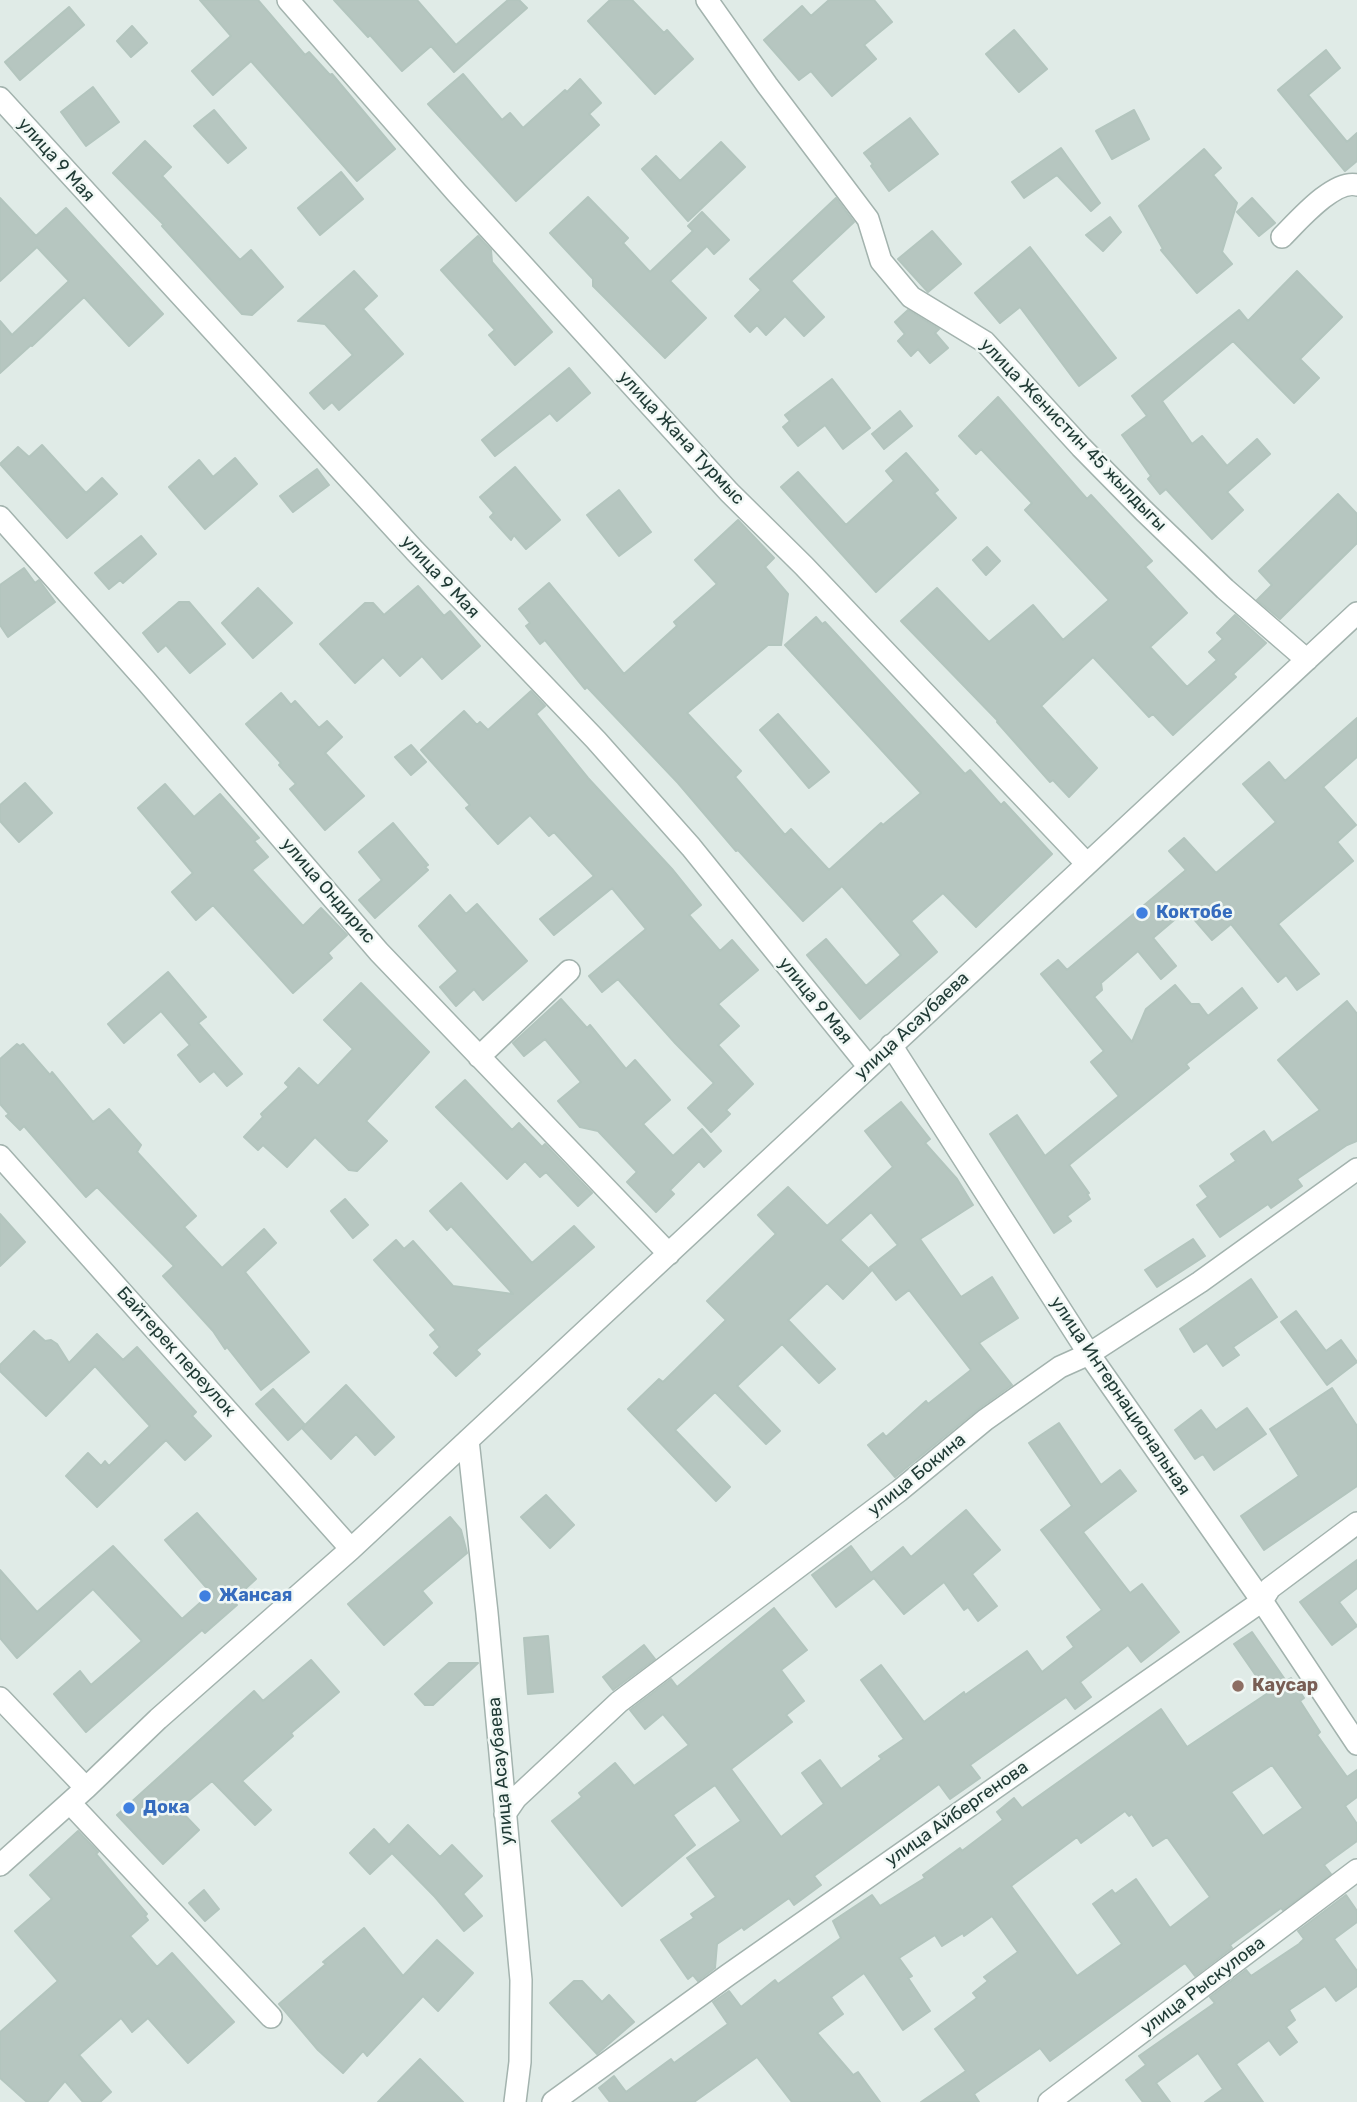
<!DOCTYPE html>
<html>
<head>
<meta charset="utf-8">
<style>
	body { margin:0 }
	canvas { display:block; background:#e0ebe7 }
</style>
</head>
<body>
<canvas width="1357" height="2102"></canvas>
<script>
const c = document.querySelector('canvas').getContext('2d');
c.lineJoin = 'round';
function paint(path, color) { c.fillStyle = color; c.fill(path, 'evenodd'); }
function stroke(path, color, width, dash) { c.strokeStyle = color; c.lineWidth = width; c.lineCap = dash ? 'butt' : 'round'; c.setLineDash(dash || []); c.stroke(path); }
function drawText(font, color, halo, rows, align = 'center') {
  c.font = font + ' Rubik,sans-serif'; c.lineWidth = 5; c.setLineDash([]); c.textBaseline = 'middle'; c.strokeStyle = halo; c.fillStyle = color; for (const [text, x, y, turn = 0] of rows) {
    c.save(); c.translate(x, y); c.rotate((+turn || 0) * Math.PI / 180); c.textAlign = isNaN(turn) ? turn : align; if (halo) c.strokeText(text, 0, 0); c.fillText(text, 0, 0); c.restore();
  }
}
const building = new Path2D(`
	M200,0h58l47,55 4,-3 21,23 2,-1 63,75 -38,32 -106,-120 -38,34 -21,-24 39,-35z
	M334,0h83l39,45 52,-45h11l8,8 -73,64 -23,-26 -29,25 -32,-36 -2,2z
	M610,0h22l32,33 3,-3 26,29 -38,35 -67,-73z
	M829,0h45l18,22 -28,23 12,14 -44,37 -21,-25 -12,9 -35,-40 38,-34 9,10z
	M69,7l15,18 -64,55 -15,-18z
	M132,26l15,17 -16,14 -14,-16z
	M1014,30l33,39 -28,23 -33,-38z
	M1326,50l14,18 -32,27 39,47 10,-9v28l-12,10 -67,-81z
	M463,74l39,46 8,-7 13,15 42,-38 2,2 13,-13 21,24 -12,11 10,11 -83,76 -88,-97z
	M93,87l26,35 -33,24 -25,-34z
	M214,110l32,38 -18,15 -34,-37z
	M1134,110l15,29 -37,20 -16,-28z
	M910,118l28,36 -49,37 -18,-25 2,-2 -9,-11z
	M145,141l26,26 -9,9 78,84 11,-10 32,37 -31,28 -10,-1 -80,-88 2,-1 -51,-52z
	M721,142l24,25 -57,54 -46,-52 14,-13 24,25z
	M1061,148l39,55 -9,8 -34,-36 -33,23 -12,-16z
	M1204,149l17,19 -8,7 24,28 -15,49 10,12 -35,29 -36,-43 2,-1 -24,-43z
	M341,172l22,27 -43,36 -22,-27z
	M588,197l40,41 -5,5 27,29 43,-41 -5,-5 14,-14 27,28 -15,14 -7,-8 -37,35 36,37 -41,40 -72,-72v-7l-43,-46z
	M0,198l36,38 30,-28 97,106 -34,32 -45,-49 -52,49 -1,-1 -31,28v-52l12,14 57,-54 -32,-34 -37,34z
	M836,198l18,24 -63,59 33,36 -20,19 -19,-20 -19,19 -9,-10 -7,7 -15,-16 26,-26 -11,-11z
	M1252,198l23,25 -16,13 -22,-24z
	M1110,217l11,15 -18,19 -17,-16z
	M932,231l29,33 -33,28 -30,-33z
	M478,236l13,14 1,12 60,70 -37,33 -26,-30 6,-5 -54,-60z
	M1030,247l86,111 -37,28 -59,-79 -20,16 -25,-30z
	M354,271l23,25 -14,13 40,45 -64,56 -7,-8 -8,7 -14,-16 43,-38 -28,-31 -27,-3z
	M1297,271l45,46 -42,42 19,19 -25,25 -61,-62 -71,60 30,43 10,-8 25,30 30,-27 13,15 -43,38 16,18 -31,29 -46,-50 -6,5 -12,-15 3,-3 -29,-41 25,-19 -15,-20 107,-86 9,11z
	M908,310l31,19 -4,4 13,15 -18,15 -12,-14 -7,7 -13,-15 7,-7 -10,-12z
	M569,368l21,25 -33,28 -7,-8 -55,43 -13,-16z
	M832,379l38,49 -27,21 -18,-24 -27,21 -15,-19 7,-6 -5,-6z
	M998,397l89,102 4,-4 61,66 -7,6 42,46 -37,34 37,40 30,-27 -8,-8 14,-13 -6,-6 18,-18 31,28 -33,31 3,3 -63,58 -20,-21 -4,3 -56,-60 -52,49 56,62 -28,29 -16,-17 -3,2 -53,-60 1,-1 -97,-100 36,-33 52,54 44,-37 30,35 46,-40 -84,-90 7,-7 -51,-54 -5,5 -17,-18z
	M900,411l12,15 -28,23 -12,-15z
	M42,445l44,48 16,-15 15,16 -50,44 -67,-74 18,-17 11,10z
	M906,453l32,37 -4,3 22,25 -80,74 -95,-105 17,-15 48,53 48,-44 -8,-10z
	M235,458l22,26 -52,45 -36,-42 30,-27 14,17z
	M515,467l45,53 -34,29 -12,-14 -3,5 -21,-23 4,-4 -14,-16z
	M317,469l12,16 -36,27 -13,-16z
	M619,490l32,42 -32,24 -32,-41z
	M1338,494l19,20v29l-77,76 -23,-19 15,-15 -13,-14z
	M738,520l36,38 -9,9 23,27 -7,51h-13l-81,68 54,58 -6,6 50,58 6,-6 38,41 52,-47 2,2 38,-32 -136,-148 31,-28 6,7 3,-2 140,152 5,-4 31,35 3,-3 48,52 -76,73 -33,-34 -32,28 26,31 -77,67 -53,-64 19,-16 40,47 35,-31 -59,-69 -39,35 -65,-71 -2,1 -58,-68 -91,-96 -2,2 -40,-49 -5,4 -14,-18 4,-3 -11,-14 30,-26 75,91 53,-48 -3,-4 43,-38 -22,-24z
	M141,536l15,18 -33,29 -3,-3 -11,9 -14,-16z
	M987,547l13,14 -14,14 -13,-15z
	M24,568l11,15 4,-3 16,22 -47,35 -8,-12v-40z
	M418,586l26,30 6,-5 30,35 -38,33 -20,-23 -22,20 -17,-19 -28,26 -35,-39 45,-41h8l11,12z
	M258,588l34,35 -39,35 -31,-35z
	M179,602h10l36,42 -35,29 -24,-28 -8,7 -15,-19z
	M531,691l14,15 -9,8 52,64 84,91 29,36 -12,10 31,36 12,-11 26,30 -40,34 21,22 -21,19 35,39 -27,26 4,4 -19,18 -23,-24 26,-25 -39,-40 -57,-64 -16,13 -13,-16 57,-47 -34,-41 -58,47 -14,-16 54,-43 -40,-44 -5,4 -19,-21 -32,29 -32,-36 4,-3 -49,-55 43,-39 13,14 3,-3 8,8z
	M281,693l10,12 4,-4 24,27 8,-7 15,16 -17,16 39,43 -39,34 -35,-41 6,-5 -17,-19 2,-2 -35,-39z
	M778,714l51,58 -20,16 -49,-58z
	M1357,718v39l-34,30 33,38 -19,17 16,19 -75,63 41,50 -22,16 -11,-15 -8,7 -47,-58 -19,16 -26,-30 -33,28 23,28 -15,13 -23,-28 -37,32 1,7 -8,7 38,45 14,-33 29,-24 16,19h8l9,12 34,-28 15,20 -71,56 3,4 -120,97 20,28 -2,1 3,5 -23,17 4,5 -17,12 -64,-99 27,-19 28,41 74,-60 -28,-34 13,-11 -63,-77 17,-14 9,10 119,-100 -17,-19 15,-13 32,35 60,-51 -33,-38 26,-22 16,19z
	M411,745l15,17 -15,13 -16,-18z
	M25,783l27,30 -33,29 -19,-21v-16z
	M165,784l29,33 26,-23 39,44 -5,3 14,16 -16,13 51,56 18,-18 26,27 -19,18 4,5 -39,35 -80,-88 -17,15 -24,-28 21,-19 -55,-65z
	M393,823l35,42 -3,2 3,3 -53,48 -16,-18 23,-20 -23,-28z
	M450,895l16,19 11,-10 50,57 -44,39 -9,-11 -18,17 -16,-19 18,-16 -39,-45z
	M168,972l38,45 -8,6 44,51 -15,12 -13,-15 -14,11 -22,-27 12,-10 -29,-34 -37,32 -16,-19z
	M361,983l68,69 -63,69 21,20 -30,30 -8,-1 -34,-33 -28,30 -24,-22 -5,5 -14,-13 19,-20 -2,-3 28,-27 -4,-4 14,-15 19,18 35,-37 -29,-29z
	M561,999l26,29 3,-3 36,44 9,-9 35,40 -27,24 30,32 29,-27 19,22 -17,16 -5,-6 -29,29 4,4 -18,18 -29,-30 10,-10 -39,-41 -18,-4 -22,-26 23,-19 -36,-43 -21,17 -11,-13z
	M1347,1001l10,13v127l-10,4 -50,34 5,7 -31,22 -3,-4 -48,33 -23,-32 11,-8 -8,-11 36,-25 -5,-7 33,-23 8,12 48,-33 -42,-50z
	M17,1044l3,2 3,-2 27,31 2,-3 41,50 16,-13 32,36 -4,7 59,64 -12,11 38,41 42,-39 12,14 -31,29 64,80 -48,38 -34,-43 -2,2 -12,-18 -50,-55 11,-10 -77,-79 -11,10 -62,-71 -4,4 -14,-14 3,-2 -9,-10v-45z
	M465,1080l47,50 7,-7 23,24 3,-3 47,49 -14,13 -32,-34 -6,5 -15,-16 -18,18 -71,-72z
	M901,1102l29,37 -5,4 32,36 16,26 -53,34 41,58 31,-20 26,41 -39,25 33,42 -35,25 -82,67 -27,-32 15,-12 3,4 40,-36 2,3 43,-34 -62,-80 -13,10 -26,-33 28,-22 -27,-33 -31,28 31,31 -28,28 -16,-16 -39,37 47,49 -16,14 -37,-39 -45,42 43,45 -14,13 -51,-52 -40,38 55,57 -14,14 -88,-92 31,-30 4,3 63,-62 -19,-19 69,-67 -18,-19 30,-28 39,39 66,-59 -28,-36z
	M461,1183l71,80 42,-37 20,21 -118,103 4,4 -24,22 -22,-23 6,-6 -10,-12 6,-5 -62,-70 22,-20 8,9 9,-8 40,45 60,8 -62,-68 -4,4 -17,-19z
	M345,1199l23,26 -15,13 -22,-27z
	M0,1214l25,28 -25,24z
	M1193,1239l12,17 -48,31 -12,-17z
	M1251,1279l26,38 -44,30 6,8 -16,11 -16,-23 -13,9 -14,-23z
	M1296,1311l30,40 15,-11 16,22 -30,23 -46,-63z
	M34,1331l11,10 6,-1 6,4 12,19 28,-29 26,26 14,-13 59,65 -4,4 19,20 -26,24 -19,-20 -69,67 -31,-31 22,-23 13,13 4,-5 4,5 41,-40 -55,-60 -49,50 -46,-45v-6z
	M346,1385l48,52 -19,18 -19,-21 -25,25 -29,-31z
	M1332,1388l25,38v60l-93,64 -23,-34 58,-40 -29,-47z
	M273,1389l32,36 -17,15 -32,-36z
	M1247,1408l19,26 -52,36 -11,-16 -8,5 -20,-29 26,-20 15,20z
	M1059,1423l42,62 19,-15 16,21 -53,41 47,61 12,-9 37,48 -38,30 -13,-17 -48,37 11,15 -16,12 -9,-12 -96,68 10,13 -30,21 -11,-15 -125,92 7,9 -27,20 -5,-7 -45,32 -2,-3 -25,17 -2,24 -17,13 -5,-6 -5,4 -27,-39 33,-22 -3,-4 25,-17 -29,-39 54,-37 -26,-36 -42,30 22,30 -73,61 -70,-85 30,-24 -3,-4 36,-30 19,23 55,-41 -26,-31 -18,15 -15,-19 41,-31 6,8 97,-79 33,42 -26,20 23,31 -18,14 6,7 -61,47 50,68 43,-33 -22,-31 18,-13 21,29 41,-30 -3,-3 25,-17 -43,-59 20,-15 43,57 40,-30 1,3 62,-44 15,21 32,-25 -7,-10 35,-27 -61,-80 31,-24 -43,-63z
	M546,1495l28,30 -24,23 -29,-31z
	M966,1510l34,40 -28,24 25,32 -19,15 -10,-14 -4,3 -20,-28 -40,32 -30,-36 -38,29 -24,-32 39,-29 20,27 32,-26 8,10z
	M197,1513l59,66 -23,21 4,5 -32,28 -3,-3 -116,102 -32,-38 26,-23 11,14 51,-44 -49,-52 -76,69 -17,-20v-68l37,42 76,-66 69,73 29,-26 -46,-53z
	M450,1517l11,13 6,23 -45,38 10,12 -48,42 -36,-41z
	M1357,1560v28l-18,14 18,24 -25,19 -32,-43z
	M1252,1632l34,49 5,-3 13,20 -4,3 20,31 -3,3 30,42 10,-7v27l-12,9 12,18v17l-33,24 7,9 -48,36 -2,-2 -51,37 2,3 -37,28 -10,-13 -135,98 -10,-13 -66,46 5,8h-58l45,-31 -31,-42 42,-31 -4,-5 15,-12 -4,-4 34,-25 -26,-36 -28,20 -1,-3 -21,13 -7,-11 -36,23 13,18 -4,2 22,33 -27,19 -39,-57 -33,24 12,17 -26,19 36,42 5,-3 22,30h-88l-35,-45 -63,45h-84l-11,-14 15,-12 12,16 45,-33 3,4 54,-39 -15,-22 16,-11 12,16 34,-27 3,4 63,-46 -8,-17 39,-26 8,11 45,-28 -2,-3 37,-27 2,3 41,-31 -6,-8 17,-14 8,10 139,-99 26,38 81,-54 -34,-49zM1272,1765l31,43 -40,28 -32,-44zM1125,1811l4,5 3,-2 21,32 14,-9 43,60 -40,31 -34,-49 -21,15 -3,-4 -19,14 29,40 -45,32 -66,-90 66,-49 4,6z
	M548,1636l5,56 -25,2 -4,-56z
	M644,1645l11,14 -42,31 -10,-13z
	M311,1660l28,32 -48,41 2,3 -51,45 29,29 -16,15 -43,-44 -33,28 20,21 -36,34 -46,-49 137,-124 9,10z
	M449,1663h29l-45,42h-8l-10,-11z
	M408,1825l32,32 12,-12 30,31 -19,18 19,22 -18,15 -29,-34 -43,-44 -22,21 -20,-21 24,-24 15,16z
	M78,1831l20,21 -2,2 51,60 -2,2 3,4 -18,16 27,31 15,-14 62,69 -46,41 -40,-45 -16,14 -11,-14 -42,37 32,37 -11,10h-17l-18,-21 -18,21h-20l-27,-24v-46l58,-51 -43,-50 37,-32 -22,-24z
	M204,1890l15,19 -14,12 -16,-18z
	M1346,1895l11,16v11l-23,17 23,32v15l-21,15 -11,-15 -36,24 6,10 -9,7 11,15 -17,13 -11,-15 -33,24 27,38h-58l18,-13 -25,-36 -42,30 14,19h-27l-17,-22 20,-15 -7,-9 76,-53 -5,-6 36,-27 5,6 48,-32 5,-5 -6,-8z
	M364,1928l39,48 34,-36 36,33 -35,38 -15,-15 -56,60 -4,-5 -20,22 -25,-23 -39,-46 47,-40 -3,-2z
	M574,1981h8l20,21 7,-7 25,27 -37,32 -47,-51z
	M420,2059l43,43h-85z`);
const street = new Path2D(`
	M288,0l168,192 273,300 75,74 283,298
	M707,0l60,85 101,134 13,42 30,36 74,45 96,105 63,64 81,78 82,71
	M0,98l415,453 181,189 95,107 177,219
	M1282,237c16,-16 52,-58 75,-52
	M0,517l147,165 232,270 290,302
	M891,1045l198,309 173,247 95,143
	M479,1057l90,-86
	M0,1156l351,393
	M468,1440l19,173 34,367 -1,82 -5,40
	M0,1698l86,90
	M70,1803l201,214
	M505,1814l11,-16 103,-96 280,-211 86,-71 75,-53 29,-13 111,-72 157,-113
	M0,1865l86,-77 72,-69 193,-170 1006,-936
	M553,2102l175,-127 534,-374 8,-13 87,-65
	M1049,2102l308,-232`);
const markers = [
	[1142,913,7,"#3f7fe0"],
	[205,1596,7,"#3f7fe0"],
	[1238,1686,7,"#8d6e63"],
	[129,1808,7,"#3f7fe0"]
];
const streetNames = [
	["улица 9 Мая",56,160,48],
	["улица Женистин 45 жылдыгы",1073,435,46],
	["улица Жана Турмыс",681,438,47],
	["улица 9 Мая",440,577,47],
	["улица Ондирис",328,891,49],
	["улица 9 Мая",815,1001,51],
	["улица Асаубаева",912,1026,-43],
	["Байтерек переулок",176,1352,48],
	["улица Интернациональная",1120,1396,56],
	["улица Бокина",917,1475,-39],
	["улица Асаубаева",501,1771,-95],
	["улица Айбергенова",957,1814,-35],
	["улица Рыскулова",1203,1986,-37]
];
const shopNames = [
	["Коктобе",1156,913],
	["Жансая",219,1596],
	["Дока",143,1808]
];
const educationNames = [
	["Каусар",1252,1686]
];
paint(building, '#b6c6c0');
stroke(building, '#b3c5be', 2);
stroke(street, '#a3b3ae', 24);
stroke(street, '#fff', 21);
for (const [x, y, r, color] of markers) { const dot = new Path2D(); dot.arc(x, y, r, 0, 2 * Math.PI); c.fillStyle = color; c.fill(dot); stroke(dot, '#f1f8f5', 2.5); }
drawText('18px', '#213b36', '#f1f8f5', streetNames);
drawText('bold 18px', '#366cbe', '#f1f8f5', shopNames, 'left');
drawText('bold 18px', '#785e54', '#f1f8f5', educationNames, 'left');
</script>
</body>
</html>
